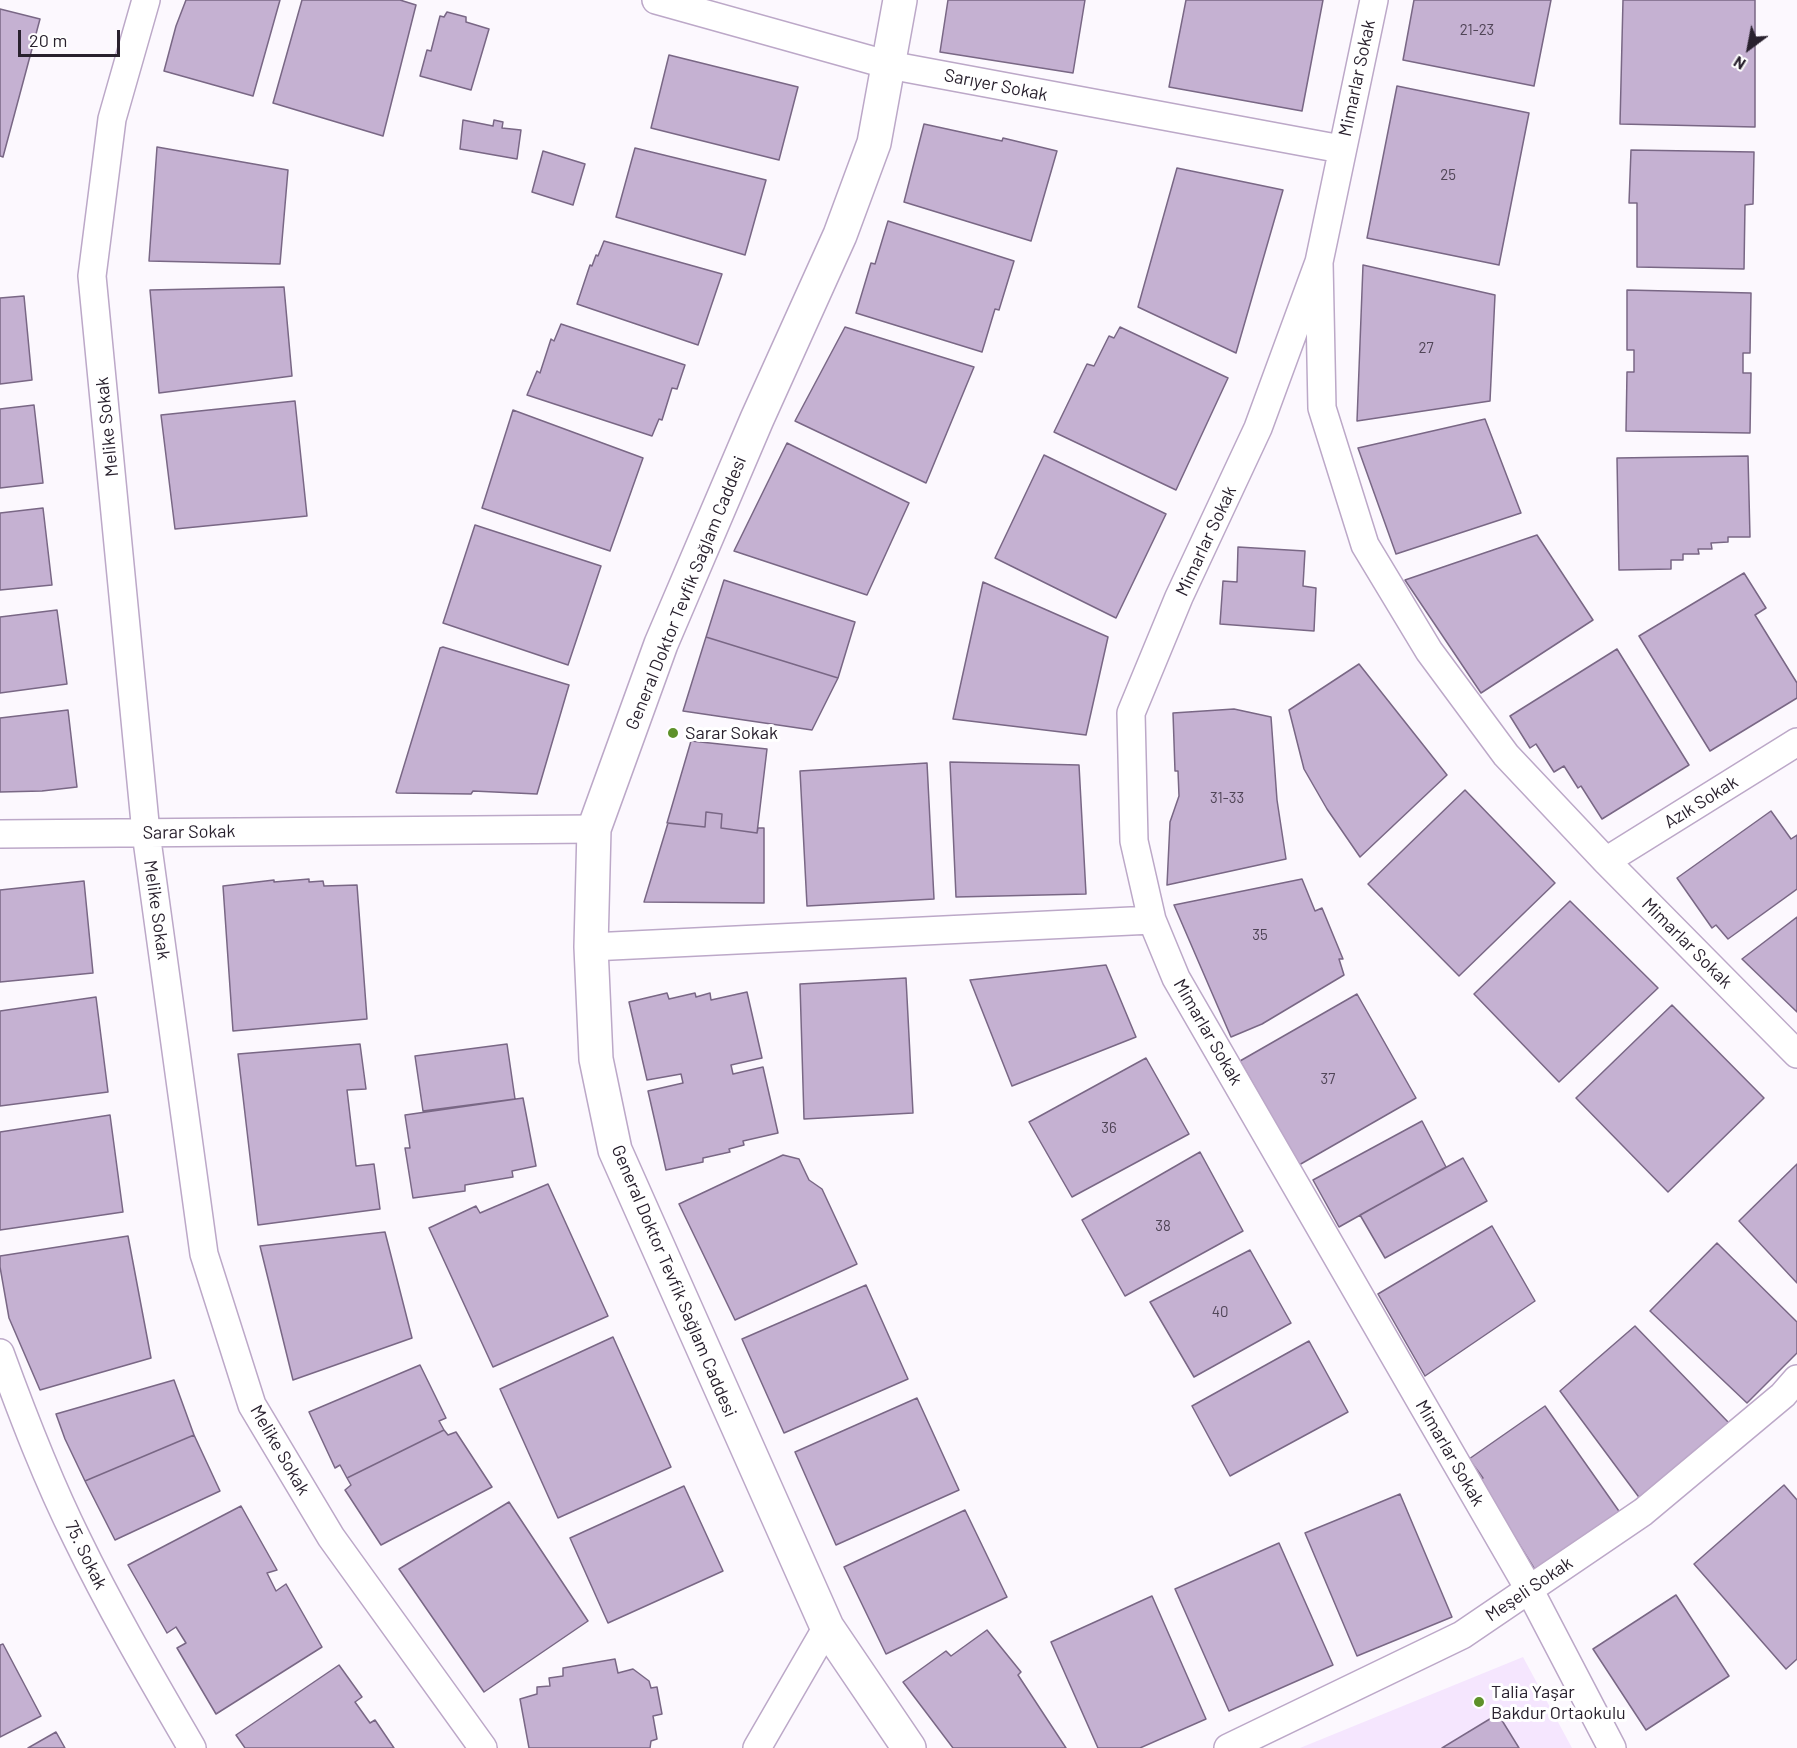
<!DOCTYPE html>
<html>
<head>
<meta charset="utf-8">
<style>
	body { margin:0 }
	#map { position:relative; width:1797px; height:1748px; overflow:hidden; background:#fcf8fe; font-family:Barlow,sans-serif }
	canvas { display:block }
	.north { position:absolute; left:1719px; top:18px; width:60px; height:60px; -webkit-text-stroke:4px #fff; paint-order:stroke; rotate:212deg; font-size:16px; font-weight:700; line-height:24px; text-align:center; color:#29212e }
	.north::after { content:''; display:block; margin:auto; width:21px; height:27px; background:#29212e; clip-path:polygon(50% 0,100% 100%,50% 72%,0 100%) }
	.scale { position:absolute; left:18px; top:30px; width:102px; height:27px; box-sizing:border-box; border:3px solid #29212e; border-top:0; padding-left:8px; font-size:18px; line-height:21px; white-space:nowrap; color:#29212e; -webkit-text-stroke:4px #fff; paint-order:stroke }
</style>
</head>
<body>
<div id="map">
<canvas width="1797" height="1748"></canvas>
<div class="north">N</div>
<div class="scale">20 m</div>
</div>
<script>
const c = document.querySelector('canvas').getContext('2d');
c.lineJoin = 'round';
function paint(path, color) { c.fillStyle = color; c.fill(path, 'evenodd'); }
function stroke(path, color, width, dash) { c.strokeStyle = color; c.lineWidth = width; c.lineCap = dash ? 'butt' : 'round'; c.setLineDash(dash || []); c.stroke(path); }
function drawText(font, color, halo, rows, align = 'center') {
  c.font = font + ' Barlow,sans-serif'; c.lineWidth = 6; c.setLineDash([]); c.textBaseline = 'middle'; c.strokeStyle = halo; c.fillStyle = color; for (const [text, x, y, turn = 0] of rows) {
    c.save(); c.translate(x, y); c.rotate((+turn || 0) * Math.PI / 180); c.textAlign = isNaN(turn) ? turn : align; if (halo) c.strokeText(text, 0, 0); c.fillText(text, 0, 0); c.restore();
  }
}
const built = new Path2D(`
	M1523,1657l49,91h-272z`);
const building = new Path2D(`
	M186,0h94l-27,96 -89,-25 12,-45z
	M302,0h98l16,5 -33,131 -110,-33z
	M948,0h137l-12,73 -133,-21z
	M1186,0h137l-21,111 -133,-24z
	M1414,0h137l-17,86 -131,-26z
	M1623,0h132v127l-135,-3z
	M0,9l40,10 -37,138 -3,-1z
	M447,12l19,5v5l23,7 -18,61 -51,-14 7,-26 4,1 9,-35 4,1z
	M669,55l129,32 -19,73 -128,-32z
	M1397,86l132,27 -30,152 -132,-27z
	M463,120l30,6 1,-6 9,2 -1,6 19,2 -4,29 -57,-10z
	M924,124l78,17 1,-3 54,13 -26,90 -127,-39z
	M157,147l131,23 -8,94 -131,-3z
	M635,148l131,32 -21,75 -129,-38z
	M1631,150l123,2 -1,52 -8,1 -1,64 -107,-2v-64h-8z
	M543,151l42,13 -12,41 -41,-13z
	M1177,168l106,22 -47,163 -98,-46z
	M888,221l126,40 -15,49 -4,-1 -13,43 -126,-39 15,-50 4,1z
	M604,241l118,33 -24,71 -121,-41 13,-39 2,1 4,-11 2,1z
	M1363,265l132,30 -5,106 -133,20z
	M284,287l8,89 -133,17 -9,-103z
	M1627,290l124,3 -1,60h-7v20h8l-1,60 -124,-2 1,-59h7v-22h-7z
	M24,296l8,84 -32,4v-86z
	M561,324l124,41 -8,24 -5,-1 -10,32 -3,-1 -7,17 -125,-41 10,-24 3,2 11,-34 3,2z
	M845,327l129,40 -48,116 -131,-62z
	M1120,327l108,51 -52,112 -122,-58 33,-68 7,2 15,-30 5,2z
	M295,401l12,115 -132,13 -14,-114z
	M34,405l9,78 -43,5v-79z
	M513,410l130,48 -33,93 -128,-43z
	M1485,419l36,94 -125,41 -38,-106z
	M787,443l122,60 -42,92 -133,-44z
	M1044,455l122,59 -50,104 -121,-60z
	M1748,456l2,81h-22v5l-17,1 1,6h-14l1,5h-16v6h-12v9l-52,1 -2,-112z
	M43,508l9,77 -52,5v-77z
	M475,525l126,41 -33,99 -125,-42z
	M1537,535l56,85 -112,73 -76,-113z
	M1238,547l67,4 -2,35 13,2 -2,43 -94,-7 3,-43 14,1z
	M1744,573l22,35 -11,7 42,68v15l-87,53 -71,-115z
	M724,580l131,42 -17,56 -132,-41z
	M983,582l125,55 -22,98 -133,-16z
	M57,610l10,74 -67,9v-76z
	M706,637l132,41 -26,52 -129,-19z
	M443,647l126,38 -32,109 -64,-3 -2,3 -74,-1 -1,-1 44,-144z
	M1617,649l72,116 -87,54 -21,-33 -3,2 -14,-22 -10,6 -18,-28 -6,4 -20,-32z
	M1359,664l88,111 -87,82 -33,-48 -23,-40 -15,-59z
	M1234,709l37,8 6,83 9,59 -119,26 3,-63 9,-26 -1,-25h-3l-2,-58z
	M68,710l9,77 -35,4 -42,1v-74z
	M691,741l76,8 -10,84 -36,-5 1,-14 -16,-2 -1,15 -38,-4z
	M950,762l129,3 7,129 -130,3z
	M927,763l7,136 -127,7 -7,-135z
	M1465,790l90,93 -96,93 -91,-92z
	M1771,811l20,28 6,-4v54l-69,50 -12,-14 -4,3 -35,-50z
	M706,812l16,2 -1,14 36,5 1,-5h6v75l-120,-1 24,-79 37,4z
	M309,879v3l14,-1 1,5 33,-1 10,134 -134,12 -10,-145 51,-6v2z
	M1302,879l13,32 7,-3 21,51h-4l5,16 -82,49 -31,13 -57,-132z
	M84,881l9,92 -93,9v-92z
	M1570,901l88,87 -99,94 -85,-88z
	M1797,917v95l-55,-53z
	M1106,965l30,72 -124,49 -42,-106z
	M906,978l7,135 -109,6 -4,-135z
	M747,992l15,66 -31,7 2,9 30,-7 15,66 -35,8 1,4 -15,4 1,3 -27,6v4l-37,8 -18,-79 35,-8 -2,-9 -34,6 -18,-78 38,-9 2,6 26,-6 1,4 14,-4 1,7z
	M1357,994l59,104 -117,67 -59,-104z
	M96,997l12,95 -108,14v-95z
	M1672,1005l92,93 -96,94 -92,-94z
	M360,1044l6,45 -19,1 9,76 18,-2 6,45 -122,16 -20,-171z
	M507,1044l8,55 -92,12 -8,-55z
	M1146,1058l43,76 -117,63 -43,-75z
	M523,1098l13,68 -24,5 1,6 -48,8v6l-52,7 -8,-50h5l-5,-33z
	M110,1115l13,97 -123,18v-98z
	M1422,1121l24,46 -107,60 -26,-47z
	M1200,1152l43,79 -118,65 -43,-76z
	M783,1155l16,4 10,21 13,9 35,75 -122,56 -56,-116z
	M1463,1158l24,43 -102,57 -25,-43z
	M1797,1164v119l-58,-62z
	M548,1184l60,132 -115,51 -64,-139 47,-22 4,7z
	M1492,1226l43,75 -110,75 -47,-82z
	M385,1232l27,106 -119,42 -33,-134z
	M128,1236l23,122 -111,32 -31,-72 -9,-51v-11z
	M1717,1243l80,79v31l-50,50 -97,-92z
	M1250,1250l41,73 -97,54 -44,-75z
	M866,1285l42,94 -124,54 -42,-94z
	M1635,1326l95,98 -89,76 -81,-109z
	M613,1337l58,130 -113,51 -58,-129z
	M1309,1341l39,71 -118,64 -38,-70z
	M420,1365l26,53 -7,3 5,9 -97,48 -7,-13 -5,3 -26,-56z
	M174,1380l20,55 -109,46 -20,-42 -9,-25z
	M917,1398l42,92 -123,55 -41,-93z
	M1545,1406l76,108 -84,59 -58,-93 4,-2 -14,-19z
	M444,1430l4,5 8,-3 36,55 -111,58 -36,-55 6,-5 -4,-7z
	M194,1435l26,56 -105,49 -30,-59z
	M1784,1485l13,15v159l-11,10 -92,-105z
	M684,1486l39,85 -115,52 -38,-85z
	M1400,1494l52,123 -95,39 -52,-123z
	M509,1502l79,119 -104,71 -85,-123z
	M241,1506l36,64 -10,3 9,18 10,-7 36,63 -106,67 -39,-66 9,-5 -10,-16 -9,6 -39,-68z
	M965,1510l42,87 -121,57 -42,-87z
	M1279,1543l54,122 -104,46 -54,-122z
	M1676,1595l53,81 -83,54 -53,-81z
	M1152,1596l54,123 -66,29h-42l-47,-106z
	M987,1630l34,42 -3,3 48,73h-113l-50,-66 43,-31 5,5z
	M3,1644l38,72 -41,21v-92z
	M615,1659l3,14 15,-4 16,12 2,7 6,-1 5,27 -9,2 4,23 -6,2 -1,7h-121l-9,-49 17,-5v-7l13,-1 -1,-8 14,-2v-8z
	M339,1665l23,32 -7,5 15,21 5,-3 19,28h-149l-9,-13z
	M1498,1714l21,34h-77z
	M56,1732l9,16h-37z`);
const street = new Path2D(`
	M146,0l-34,119 -20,157 54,557 58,421 48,151 79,132 152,211
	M656,0l233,65 452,84
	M1374,0l-55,262 3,146 43,137 64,106 77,104 100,106 191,193
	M1319,262l-61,166 -79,169 -48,116 3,128 18,79 24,58 353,611 83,159
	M0,834l594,-5
	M1606,861l191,-119
	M591,947l561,-27
	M0,1353c23,63 47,126 77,186 35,72 75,140 115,209
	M757,1748l70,-121
	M1228,1748l234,-113 181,-123 140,-117 14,-16`);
const secondary = new Path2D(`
	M900,0l-26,143 -34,92 -83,184 -96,225 -67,185 -3,118 5,112 19,91 212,477 82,121`);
const markers = [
	[673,733,6,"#5e912a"],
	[1479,1702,6,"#5e912a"]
];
const numberNames = [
	["21-23",1477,30],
	["25",1448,175],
	["27",1426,348],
	["31-33",1227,798],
	["35",1260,935],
	["37",1328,1079],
	["36",1109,1128],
	["38",1163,1226],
	["40",1220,1312]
];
const streetNames = [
	["Mimarlar Sokak",1357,78,-78],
	["Sarıyer Sokak",996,85,11],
	["Melike Sokak",107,427,-96],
	["Mimarlar Sokak",1206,541,-65],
	["General Doktor Tevfik Sağlam Caddesi",686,593,-68],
	["Azık Sokak",1701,802,-32],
	["Sarar Sokak",189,832,-1],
	["Melike Sokak",157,910,82],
	["Mimarlar Sokak",1687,943,45],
	["Mimarlar Sokak",1208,1032,60],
	["General Doktor Tevfik Sağlam Caddesi",674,1281,67],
	["Melike Sokak",280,1450,60],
	["Mimarlar Sokak",1450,1453,60],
	["75. Sokak",86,1555,64],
	["Meşeli Sokak",1529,1589,-34]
];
const poiNames = [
	["Sarar Sokak",685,733],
	["Talia Yaşar",1491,1692],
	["Bakdur Ortaokulu",1491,1713]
];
paint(built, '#f5e6fe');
paint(building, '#c5b1d2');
stroke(building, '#796785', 1.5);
stroke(street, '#bca8c8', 30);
stroke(secondary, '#bca8c8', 36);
stroke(street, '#fff', 27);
stroke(secondary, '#fff', 33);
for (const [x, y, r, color] of markers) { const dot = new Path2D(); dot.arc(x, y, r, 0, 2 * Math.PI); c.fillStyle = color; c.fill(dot); stroke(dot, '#fff', 2); }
drawText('15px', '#504557', null, numberNames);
drawText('18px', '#29212e', '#fff', streetNames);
drawText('18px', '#29212e', '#fff', poiNames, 'left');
</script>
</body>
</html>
